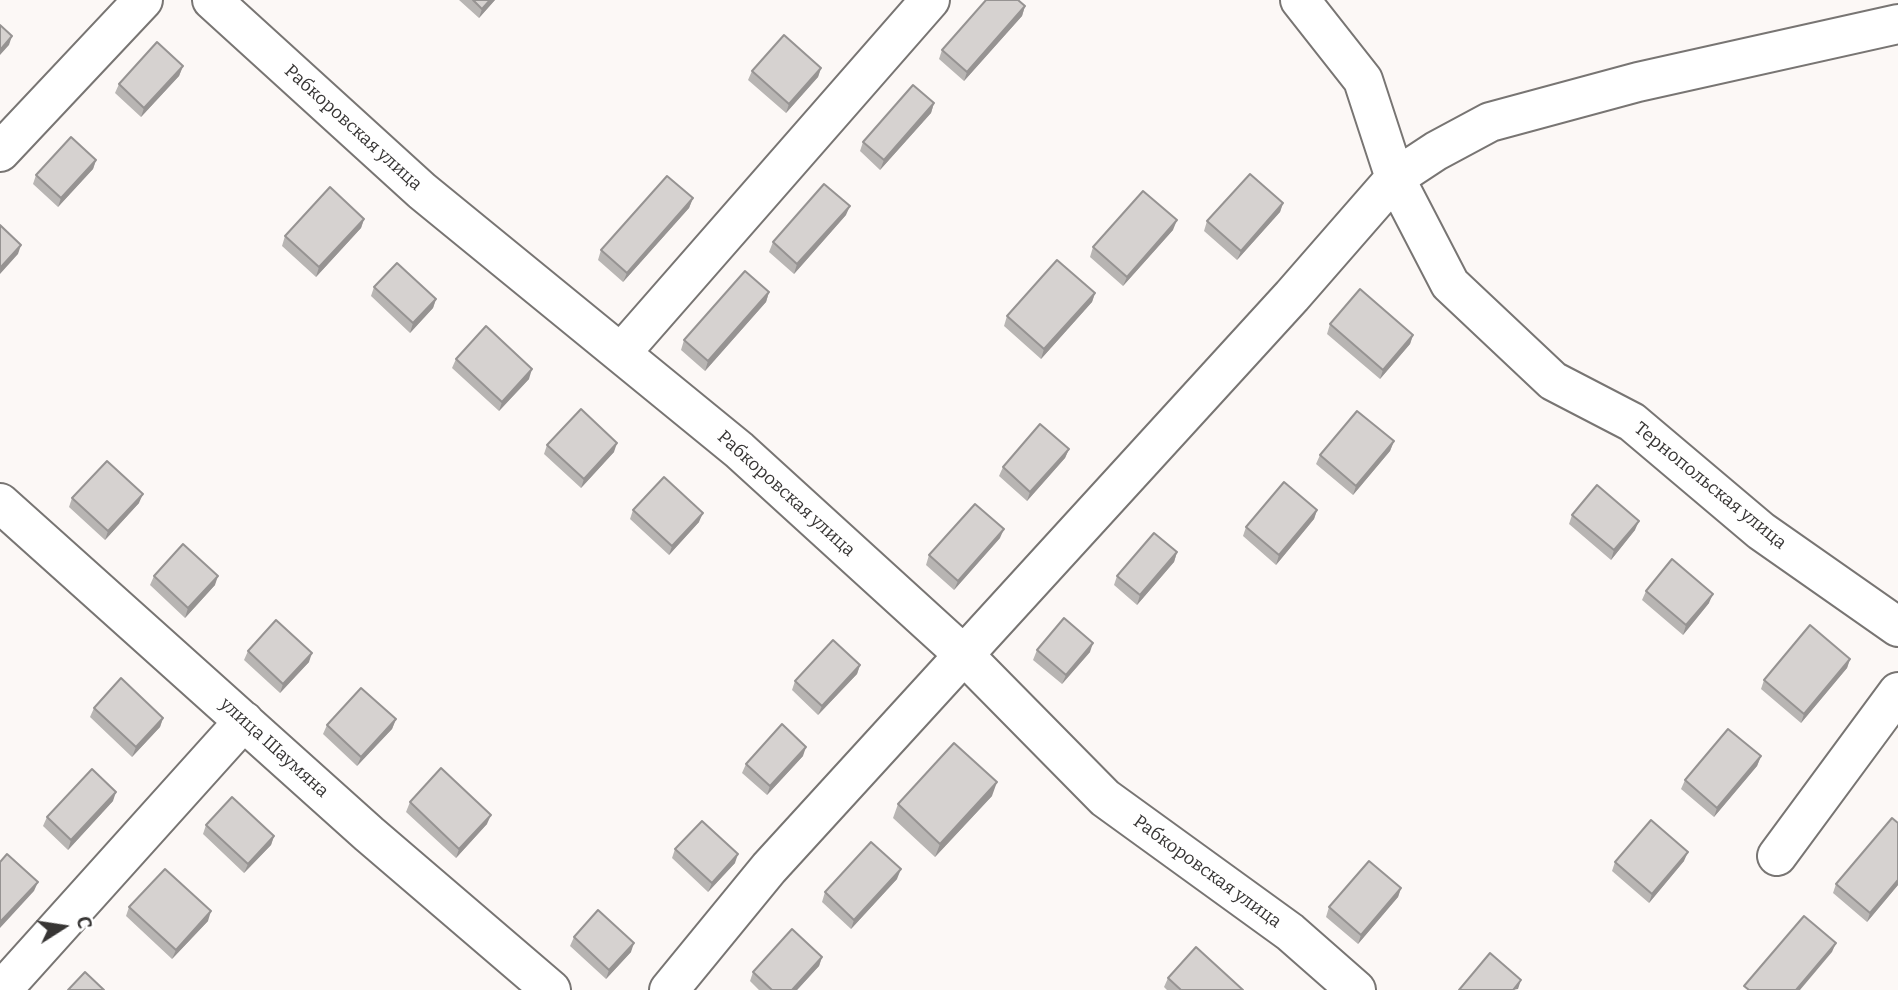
<!DOCTYPE html>
<html>
<head>
<meta charset="utf-8">
<style>
	body { margin:0 }
	#map { position:relative; width:1898px; height:990px; overflow:hidden; background:#fcf8f6; font-family:Bitter,serif }
	canvas { display:block }
	.north { position:absolute; left:28px; top:892px; width:70px; height:70px; -webkit-text-stroke:5px #fff; paint-order:stroke; rotate:78deg; font-size:19px; font-weight:700; line-height:28px; text-align:center; color:#373534 }
	.north::after { content:''; display:block; margin:auto; width:24px; height:32px; background:#373534; clip-path:polygon(50% 0,100% 100%,50% 72%,0 100%) }
</style>
</head>
<body>
<div id="map">
<canvas width="1898" height="990"></canvas>
<div class="north">С</div>
</div>
<script>
const c = document.querySelector('canvas').getContext('2d');
c.lineJoin = 'round';
function stroke(path, color, width, dash) { c.strokeStyle = color; c.lineWidth = width; c.lineCap = dash ? 'butt' : 'round'; c.setLineDash(dash || []); c.stroke(path); }
function paint(path, color) { c.fillStyle = color; c.fill(path, 'evenodd'); }
function drawText(font, color, halo, rows, align = 'center') {
  c.font = font + ' Bitter,serif'; c.lineWidth = 5; c.setLineDash([]); c.textBaseline = 'middle'; c.strokeStyle = halo; c.fillStyle = color; for (const [text, x, y, turn = 0] of rows) {
    c.save(); c.translate(x, y); c.rotate((+turn || 0) * Math.PI / 180); c.textAlign = isNaN(turn) ? turn : align; if (halo) c.strokeText(text, 0, 0); c.fillText(text, 0, 0); c.restore();
  }
}
const minor = new Path2D(`
	M212,0l210,191 317,259 225,205 141,143 185,134 66,58
	M1300,0l63,80 32,98 55,106 103,97 79,41 129,109 137,96
	M0,152l143,-152
	M621,353l309,-353
	M0,503l369,331 182,156
	M1777,856l121,-164
	M2,990l242,-269
	M669,990l100,-122 523,-572 103,-118 41,-27 54,-29 148,-40 260,-58`);
const wall = new Path2D(`
	M459,0h36l-16,18z
	M1025,6l-3,10 -58,65 -25,-22 3,-9z
	M183,66l-4,10 -38,41 -26,-24 4,-9z
	M821,68l-3,9 -32,36 -38,-33 4,-9z
	M934,103l-3,10 -51,57 -20,-19 3,-9z
	M96,160l-3,9 -35,38 -25,-23 3,-9z
	M693,198l-4,10 -66,74 -25,-22 3,-10z
	M1283,203l-3,9 -43,48 -33,-29 3,-10z
	M846,215l-52,59 -25,-22 4,-10z
	M364,219l-3,9 -45,49 -34,-31 3,-10z
	M1173,230l-50,56 -33,-29 3,-10z
	M374,287l62,12 -3,9 -23,25 -39,-37z
	M769,292l-3,10 -61,69 -24,-21 3,-10z
	M1095,293l-3,9 -51,57 -37,-33 3,-10z
	M1330,324l83,11 -3,9 -30,35 -53,-45z
	M456,359l73,20 -30,32 -47,-43z
	M1394,441l-4,10 -37,44 -37,-31 4,-9z
	M547,445l67,7 -33,36 -37,-34z
	M1069,449l-4,9 -38,43 -28,-25 4,-9z
	M72,498l67,5 -34,37 -36,-33z
	M633,510l66,12 -30,33 -39,-36z
	M1317,510l-3,9 -38,46 -33,-29 3,-9z
	M1572,515l63,15 -24,30 -42,-36z
	M1000,538l-46,52 -28,-25 3,-10z
	M1177,552l-3,10 -37,43 -23,-20 3,-9z
	M154,576l61,9 -30,33 -35,-33z
	M1646,591l63,12 -26,32 -41,-35z
	M1037,650l53,2 -28,32 -29,-24z
	M248,651l61,11 -29,31 -36,-33z
	M1850,659l-3,9 -46,55 -40,-34 3,-9z
	M860,665l-3,9 -39,41 -26,-25 3,-9z
	M94,708l69,10 -3,9 -28,30 -42,-40z
	M396,719l-4,10 -35,37 -34,-32 4,-9z
	M803,756l-36,39 -25,-22 4,-9z
	M1761,756l-4,10 -43,51 -33,-28 4,-9z
	M992,796l-57,61 -42,-39 5,-14z
	M113,801l-45,49 -25,-24 4,-9z
	M410,802l77,22 -31,34 -50,-46z
	M1898,823v62l-31,37 -34,-29 3,-9z
	M206,825l68,11 -3,9 -27,28 -41,-39z
	M675,849l60,14 -27,29 -36,-34z
	M1684,861l-35,42 -37,-32 3,-9z
	M897,879l-46,50 -29,-27 3,-10z
	M1401,888l-3,9 -40,47 -32,-27 3,-10z
	M129,907l79,14 -36,38 -46,-43z
	M574,937l57,15 -25,27 -36,-33z
	M822,957l-3,9 -22,24h-38l-9,-9 3,-9z
	M1168,978l75,12h-76l-3,-3z`);
const shadedWall = new Path2D(`
	M490,0h5l-16,18 3,-9z
	M1025,6l-3,10 -58,65 3,-9z
	M12,36l-3,9 -9,10v-5z
	M183,66l-4,10 -38,41 3,-9z
	M821,68l-3,9 -32,36 3,-9z
	M934,103l-3,10 -51,57 4,-10z
	M96,160l-3,9 -35,38 3,-9z
	M693,198l-4,10 -66,74 4,-9z
	M1283,203l-3,9 -43,48 4,-9z
	M850,206l-4,9 -52,59 3,-10z
	M364,219l-3,9 -45,49 3,-10z
	M1177,220l-4,10 -50,56 4,-9z
	M21,245l-3,9 -18,20v-6z
	M769,292l-3,10 -61,69 3,-10z
	M1095,293l-3,9 -51,57 3,-10z
	M436,299l-3,9 -23,25 3,-10z
	M1413,335l-3,9 -30,35 3,-9z
	M532,369l-3,10 -30,32 3,-9z
	M1394,441l-4,10 -37,44 3,-9z
	M617,443l-3,9 -33,36 3,-9z
	M1069,449l-4,9 -38,43 3,-9z
	M143,494l-4,9 -34,37 3,-9z
	M1317,510l-3,9 -38,46 3,-10z
	M703,513l-4,9 -30,33 3,-9z
	M1639,521l-4,9 -24,30 3,-10z
	M1004,529l-4,9 -46,52 4,-9z
	M1177,552l-3,10 -37,43 3,-10z
	M218,576l-3,9 -30,33 3,-10z
	M1713,594l-4,9 -26,32 3,-10z
	M1093,643l-3,9 -28,32 4,-9z
	M312,653l-3,9 -29,31 3,-9z
	M1850,659l-3,9 -46,55 3,-9z
	M860,665l-3,9 -39,41 4,-9z
	M163,718l-3,9 -28,30 4,-10z
	M396,719l-4,10 -35,37 4,-9z
	M806,747l-3,9 -36,39 3,-9z
	M1761,756l-4,10 -43,51 3,-9z
	M997,782l-5,14 -57,61 5,-13z
	M116,792l-3,9 -45,49 3,-10z
	M491,815l-4,9 -31,34 3,-9z
	M274,836l-3,9 -27,28 4,-9z
	M1688,852l-4,9 -35,42 3,-9z
	M738,854l-3,9 -27,29 4,-9z
	M901,869l-4,10 -46,50 3,-9z
	M1898,880v5l-31,37 3,-9z
	M38,882l-4,9 -34,37v-6z
	M1401,888l-3,9 -40,47 3,-9z
	M211,911l-3,10 -36,38 4,-9z
	M634,943l-3,9 -25,27 3,-9z
	M1836,943l-4,9 -32,38h-4z
	M822,957l-3,9 -22,24h-5z
	M1521,980l-3,9 -5,1z`);
const building = new Path2D(`
	M473,0h17l-8,9z
	M986,0h32l7,6 -58,66 -25,-22z
	M0,25l12,11 -12,14z
	M784,35l37,33 -32,36 -37,-33z
	M157,42l26,24 -39,42 -25,-24z
	M913,85l21,18 -50,57 -21,-18z
	M71,137l25,23 -35,38 -25,-23z
	M1250,174l33,29 -42,48 -34,-30z
	M667,176l26,22 -66,75 -26,-23z
	M824,184l26,22 -53,58 -24,-22z
	M330,187l34,32 -45,48 -34,-31z
	M1143,191l34,29 -50,57 -34,-30z
	M0,225l21,20 -21,23z
	M1057,260l38,33 -51,56 -37,-33z
	M397,263l39,36 -23,24 -39,-36z
	M745,271l24,21 -61,69 -24,-21z
	M1360,289l53,46 -30,35 -53,-46z
	M486,326l46,43 -30,33 -46,-43z
	M581,409l36,34 -33,36 -37,-34z
	M1357,411l37,30 -38,45 -36,-31z
	M1040,424l29,25 -39,43 -27,-25z
	M107,461l36,33 -35,37 -36,-33z
	M664,477l39,36 -31,33 -39,-36z
	M1284,482l33,28 -38,45 -33,-28z
	M1597,485l42,36 -25,29 -42,-35z
	M975,504l29,25 -46,52 -29,-26z
	M1154,533l23,19 -37,43 -23,-19z
	M183,544l35,32 -30,32 -34,-32z
	M1672,559l41,35 -27,31 -40,-34z
	M1064,618l29,25 -27,32 -29,-25z
	M276,620l36,33 -29,31 -35,-33z
	M1810,625l40,34 -46,55 -40,-34z
	M833,640l27,25 -38,41 -27,-25z
	M121,678l42,40 -27,29 -42,-39z
	M361,688l35,31 -35,38 -34,-32z
	M782,724l24,23 -36,39 -24,-22z
	M1728,729l33,27 -44,52 -32,-28z
	M954,743l43,39 -57,62 -42,-40z
	M441,768l50,47 -32,34 -49,-47z
	M92,769l24,23 -45,48 -24,-23z
	M232,797l42,39 -26,28 -42,-39z
	M1892,818l6,5v57l-28,33 -34,-29z
	M1651,820l37,32 -36,42 -37,-32z
	M702,821l36,33 -26,29 -37,-34z
	M871,842l30,27 -47,51 -29,-28z
	M7,854l31,28 -38,40v-60z
	M1369,861l32,27 -40,47 -32,-28z
	M165,869l46,42 -35,39 -47,-43z
	M598,910l36,33 -25,27 -35,-33z
	M1804,916l32,27 -40,47h-47l-5,-4z
	M792,929l30,28 -30,33h-20l-19,-18z
	M1196,947l47,43h-62l-13,-12z
	M1490,953l31,27 -8,10h-54z
	M85,972l19,18h-36z`);
const streetNames = [
	["Рабкоровская улица",353,128,42],
	["Тернопольская улица",1710,486,39],
	["Рабкоровская улица",786,494,42],
	["улица Шаумяна",274,748,42],
	["Рабкоровская улица",1207,872,36]
];
stroke(minor, '#787573', 42);
stroke(minor, '#fff', 38);
paint(wall, '#b8b5b3');
paint(shadedWall, '#969392');
paint(building, '#d6d2d0');
stroke(building, '#969392', 2);
drawText('18px', '#373534', '#fff', streetNames);
</script>
</body>
</html>
